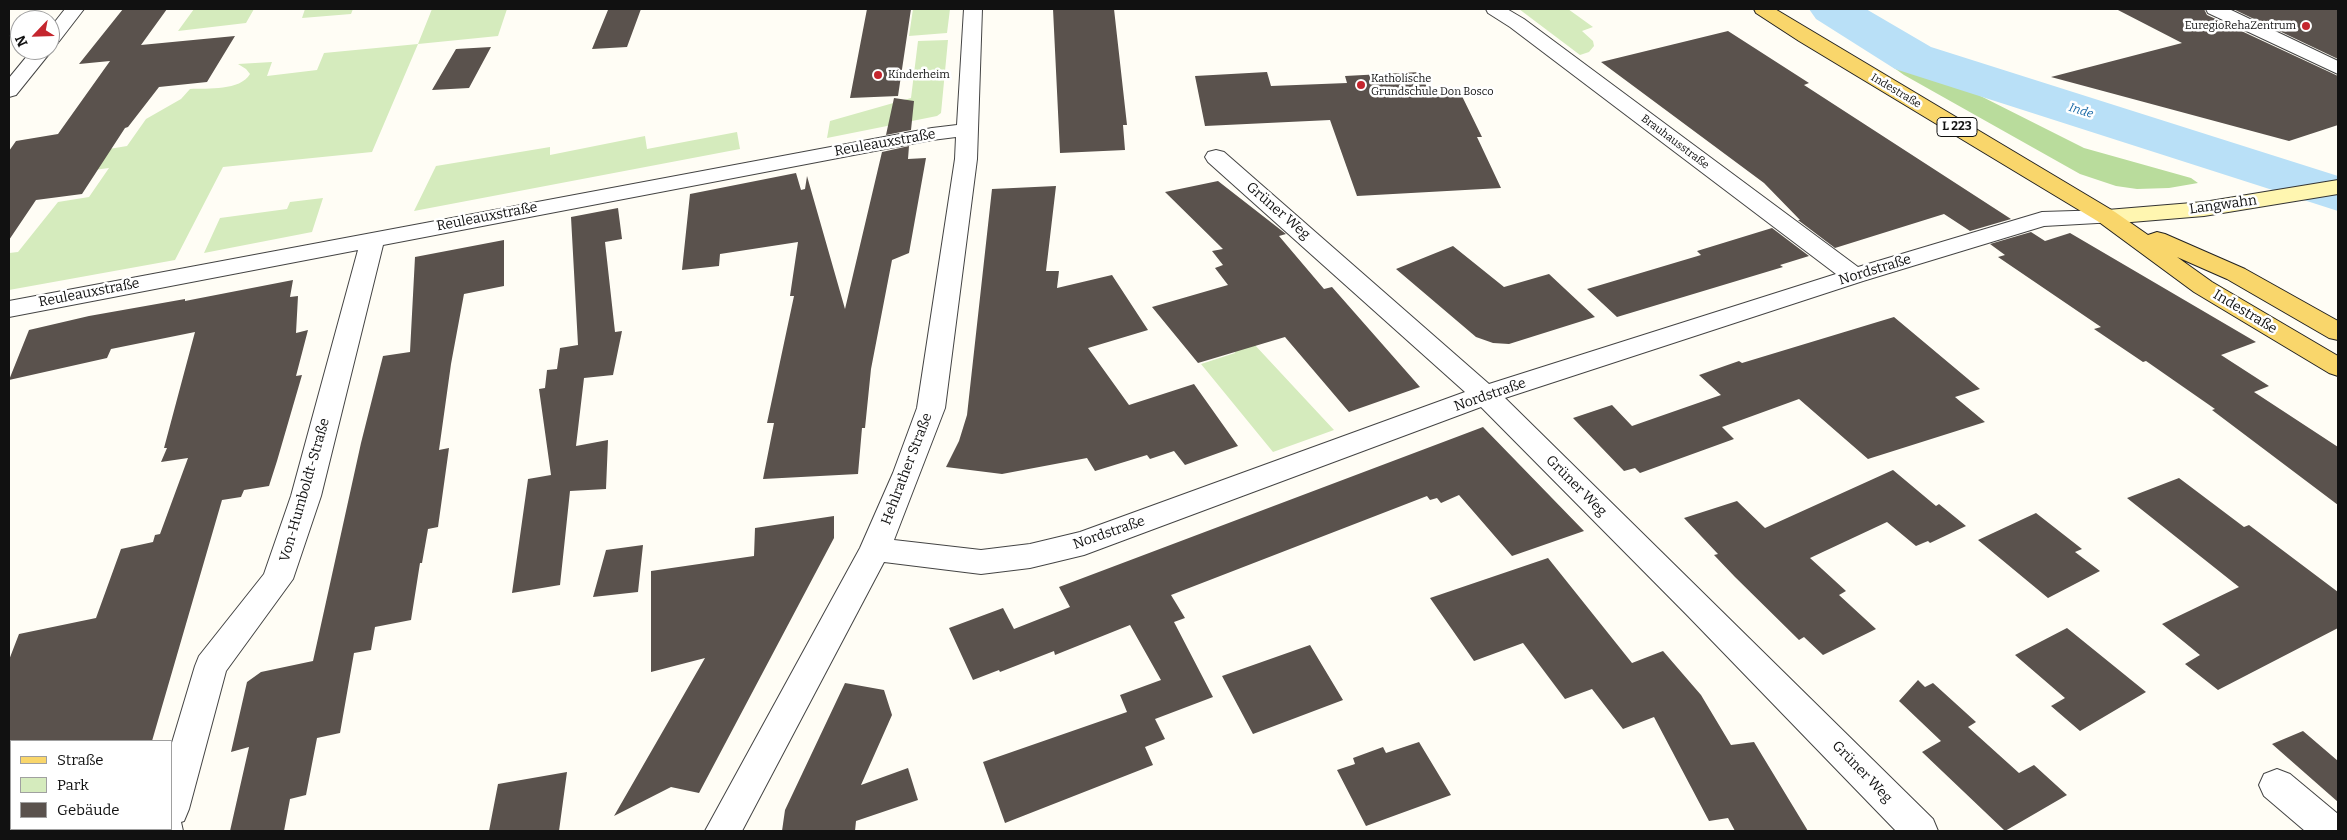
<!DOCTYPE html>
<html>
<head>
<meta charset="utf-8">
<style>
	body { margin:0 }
	#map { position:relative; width:2347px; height:840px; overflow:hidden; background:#fffdf5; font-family:Bitter,serif }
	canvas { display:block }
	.frame { position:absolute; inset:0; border:10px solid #111; pointer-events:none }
	.legend { position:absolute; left:10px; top:740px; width:162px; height:90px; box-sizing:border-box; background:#fff; border:1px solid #a0a0a0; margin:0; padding:6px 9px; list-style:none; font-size:15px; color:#111 }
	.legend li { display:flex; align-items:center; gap:10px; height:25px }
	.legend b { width:25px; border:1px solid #a0a0a0 }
	.north { position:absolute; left:10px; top:10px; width:50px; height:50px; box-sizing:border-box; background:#fff; border:1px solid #a0a0a0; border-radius:50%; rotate:246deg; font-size:14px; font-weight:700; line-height:20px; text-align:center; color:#111 }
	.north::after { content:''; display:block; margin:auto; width:18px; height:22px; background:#c4262e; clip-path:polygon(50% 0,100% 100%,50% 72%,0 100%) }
</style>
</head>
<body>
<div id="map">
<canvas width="2347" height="840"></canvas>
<div class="frame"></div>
<ul class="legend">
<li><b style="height:6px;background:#f9d66b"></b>Straße</li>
<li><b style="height:14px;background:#d5ebbd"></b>Park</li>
<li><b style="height:14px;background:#5a524d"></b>Gebäude</li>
</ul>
<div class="north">N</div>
</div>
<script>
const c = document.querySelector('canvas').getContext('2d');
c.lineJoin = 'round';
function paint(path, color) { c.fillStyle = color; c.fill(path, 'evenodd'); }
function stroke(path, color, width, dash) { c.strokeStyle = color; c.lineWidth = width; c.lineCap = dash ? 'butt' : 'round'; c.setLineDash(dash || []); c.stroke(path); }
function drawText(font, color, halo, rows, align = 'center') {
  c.font = font + ' Bitter,serif'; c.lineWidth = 5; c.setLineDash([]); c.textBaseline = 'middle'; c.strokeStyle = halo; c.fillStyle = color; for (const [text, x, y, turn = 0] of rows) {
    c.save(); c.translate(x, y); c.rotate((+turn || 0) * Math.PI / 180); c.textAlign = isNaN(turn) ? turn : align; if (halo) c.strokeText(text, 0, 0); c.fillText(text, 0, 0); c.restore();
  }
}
const green = new Path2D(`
	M194,9h60l-8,14 -68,8z
	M305,9h48l-2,5 -49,4z
	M432,9h75l-9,27 -80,8 -46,108 -149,15 -48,93 -166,30v-37l9,-1 40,-50 31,-5 20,-29 -38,5 14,-20 42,-7 19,-27 35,-20 9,-10c18,-1 50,2 60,-15l-4,-5 -8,-5 34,-2 -5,14 50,-6 7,-17 94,-9z
	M913,9h37l-3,24 -38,3z
	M1519,9h49l25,18 -11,4 11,10 1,5 -5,6 -9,3z
	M948,40l-7,73 -4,3 -110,22 3,-17 81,-23 7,-57z
	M737,132l3,17 -326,62 22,-45 114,-19v8l95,-19 2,13z
	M323,198l-11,34 -108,21 16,-35 67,-9 3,-7z
	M1253,343l81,87 -61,22 -72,-88 34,-11 -2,-4z`);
const forest = new Path2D(`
	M1811,9h18l78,50 177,89 107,30 7,5 -29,5 -32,1 -21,-3 -36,-12 -176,-99z`);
const river = new Path2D(`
	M1809,9h57l65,38 407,129v35l-443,-142 -79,-50z`);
const building = new Path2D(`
	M123,9h44l-26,36 94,-9 -28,46 -48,5 -31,40 -3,1 -43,66 -46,6 -27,40v-89l7,-10 42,-7 52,-73 -31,3z
	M641,9l-14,38 -35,2 16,-39z
	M867,9h44l-13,87 -48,2z
	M1053,9h61l13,116h-4l2,25 -65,3z
	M2116,9h88l3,6 131,61v49l-49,16 -238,-64 131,-34z
	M2233,9h105v50z
	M1728,31l81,52 -5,2 207,134 -41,12 -26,-17 -109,34 -37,-28h2l-36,-37 -163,-121z
	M491,47l-22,41 -37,2 24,-41z
	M1267,72l4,14 76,-3 -2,-7 75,-4 9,20 30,-2 23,47h-5l24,51 -144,8 -27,-76 -125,6 -10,-50z
	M894,98l20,3 -3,29 -25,5z
	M909,146l-1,13 18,-1 -17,95 -17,7 -21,109 -6,59h-3l-4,46 -95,5 11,-56h-7l27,-127h-4l8,-54 -78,12 -1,12 -37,4 8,-76 106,-21 5,17 4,-1 2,-13 38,133 37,-157z
	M1218,181l68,53 -7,2 45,53 8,-2 88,100 -71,25 -64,-75 -87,26 -46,-56 76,-22 -13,-17 8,-3 -11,-14 11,-2 -58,-57z
	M1056,186l-10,85h13l-2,17 55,-13 36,55 -60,18 41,57 65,-21 44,62 -53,19 -11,-14 -24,8 -3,-4 -52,16 -8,-13 -85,16 -56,-7 13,-26 8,-26 25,-226z
	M618,208l4,31 -17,3 10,90 7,-1 -9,44 -29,3 -8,68 32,-6 -2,49 -36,2 -10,94 -48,8 16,-114 23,-4 -12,-86 6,-1 2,-18 10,-1 3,-21 18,-3 -7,-128z
	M1772,228l37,28 -29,9 3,2 -166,50 -30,-28 114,-34 -4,-4z
	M2031,232l14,9 25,-8 186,109 -35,13 48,31 -15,6 84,55v58l-126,-95 3,-1 -69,-48 -3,1 -49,-33 7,-2 -103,-70 7,-2 -15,-11z
	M504,240v46l-40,8 -13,70 -12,86 10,-2 -11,79 -10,2 -6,34h-2l-9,57 -36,7 -4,23 -17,3 -14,80 -23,5 -11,57 -16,4 -6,32h-54l19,-84 -18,5 16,-70 14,-10 52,-11 48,-218 22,-87 27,-4 5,-95z
	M1453,246l51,41 45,-13 46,43 -86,27 -16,-1 -17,-6 -80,-68z
	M293,280l-3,17 8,-1 -2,37 12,-3 -12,46 6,-1 -25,86 -8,25 -25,4 -3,7 -19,3 -70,241h-143v-81l10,-26 77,-16 25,-69 32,-7 2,-7 5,-1 28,-76 -27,4 6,-14h-3l31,-116 -84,17 -4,9 -98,22 20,-50 60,-14 96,-17v2z
	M1894,317l86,72 -25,8 30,25 -117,37 -69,-60 -77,28 12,12 -94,34 -5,-5 -11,3 -51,-53 39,-13 20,21 89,-31 -22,-20 40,-14 3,2z
	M1483,427l101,104 -72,25 -53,-61 -18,8 -4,-5 -7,2 -3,-4 -256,99 14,23 -11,4 39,75 -58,22 10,20 -20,8 8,18 -148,58 -22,-61 144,-50 -7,-17 41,-15 -31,-55 -75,30 -1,-4 -54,21 -1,-2 -26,10 -24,-52 54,-20 11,21 56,-22 -11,-20z
	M1893,470l43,36 3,-2 27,22 -36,17 -2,-2 -12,5 -29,-24 -77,36 36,33 -7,4 37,34 -53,26 -19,-18 -5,3 -64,-63 -21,-22 4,-1 -34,-36 53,-17 28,27z
	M2179,478l65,49 5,-2 89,67v36l-120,62 -33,-26 15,-9 -38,-31 77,-37 -112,-89z
	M2036,513l46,36 -7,3 25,19 -52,27 -70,-58z
	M834,516v22l-135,255 -28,-6 -57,29 91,-158 -54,14v-101l103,-15 1,-28z
	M643,545l-5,47 -45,5 13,-47z
	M1548,558l84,105 31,-12 38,44 30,50 23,-3 54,89h-73l-7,-13 -19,3 -55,-104 -31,12 -31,-40 -27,10 -42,-56 -49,18 -44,-63z
	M2067,628l79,64 -66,39 -29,-25 14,-8 -50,-43z
	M1310,645l33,55 -90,34 -31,-58z
	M1918,680l7,7 8,-4 43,39 -8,5 51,46 15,-8 33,30 -62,36 -83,-79 19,-11 -42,-40z
	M845,683l39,7 8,25 -31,70 47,-17 10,32 -62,21 -1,10h-73l3,-21z
	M2303,731l35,30v41l-66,-58z
	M1419,742l32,53 -85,31 -29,-56 18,-6 -2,-6 30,-11 3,6z
	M567,772l-8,59h-70l9,-47z`);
const minor = new Path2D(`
	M65,9h19l-27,35 -7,2v-18z
	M964,9h18l-5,150 -32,249 -51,132 87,10 49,-6 50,-12 385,-140 -257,-230 -3,-5 3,-5 8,-2 8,2 265,232 347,-110 -326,-247 -22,-14 -2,-4h21l17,10 334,248 184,-55 65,-2 8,2 4,5 -4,5 -71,4 -181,55 -358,117 428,421 5,12h-42l-208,-215 -207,-209 -397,148 -54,13 -49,6 -97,-12 -142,269h-37l155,-283 33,-75 24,-65 38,-249 1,-22 -24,3 -549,105 -62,251 -28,83 -67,92 -37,138 -5,12 -3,1 2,9h-36l1,-2h23v-83l24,-80 4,-10 65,-82 27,-78 67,-246 -349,67v-16l923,-173 25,-3z
	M2206,9h23l109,52v13l-130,-61z
	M50,48l2,2 -3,4 -33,41 -7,2v-19l23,-28h18z
	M2277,769l13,5 48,40v17h-33l-41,-35 -5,-11 5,-11z`);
const secondary = new Path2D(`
	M2338,180v14l-134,22 -97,8 -8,-2 -4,-5 4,-5 8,-2 97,-8z`);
const primary = new Path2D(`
	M1754,9h21l340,203 33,23 9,-3 8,2 80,35 93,52v19l-9,-2 -102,-59 -50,-22 35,25 126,74v20l-9,-3 -135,-81 -95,-70 -300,-181 -43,-28z`);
const markers = [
	[2306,26,5,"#c4262e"],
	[878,75,5,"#c4262e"],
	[1361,85,5,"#c4262e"]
];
const farPoinames = [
	["EuregioRehaZentrum",2296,26,"right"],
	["Kinderheim",888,75],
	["Katholische",1371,79],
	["Grundschule Don Bosco",1371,92]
];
const farStreetnames = [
	["Indestraße",1896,91,31],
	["Brauhausstraße",1675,142,37]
];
const farWaternames = [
	["Inde",2081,111,18]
];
const shields = [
	[1957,127,40]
];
const shieldNames = [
	["L 223",1957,127]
];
const streetNames = [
	["Reuleauxstraße",885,143,-10],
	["Langwahn",2223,205,-8],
	["Grüner Weg",1278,211,41],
	["Reuleauxstraße",487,217,-11],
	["Nordstraße",1875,270,-17],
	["Reuleauxstraße",89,293,-11],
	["Indestraße",2245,312,31],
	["Nordstraße",1490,395,-19],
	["Hehlrather Straße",907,469,-69],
	["Grüner Weg",1576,486,45],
	["Von-Humboldt-Straße",305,490,-74],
	["Nordstraße",1109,533,-19],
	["Grüner Weg",1862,772,46]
];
paint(green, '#d5ebbd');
paint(forest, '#b9dc9c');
paint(river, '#b9e0f7');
paint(building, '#5a524d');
stroke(minor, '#444', 2);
stroke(secondary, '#333', 2);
stroke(primary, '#222', 2);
paint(minor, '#fff');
paint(secondary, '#fff6b0');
paint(primary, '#f9d66b');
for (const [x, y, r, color] of markers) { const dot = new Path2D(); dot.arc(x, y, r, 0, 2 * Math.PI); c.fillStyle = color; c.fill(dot); stroke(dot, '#fff', 2); }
drawText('11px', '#111', '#fff', farPoinames, 'left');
drawText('11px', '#111', '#fff', farStreetnames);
drawText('italic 12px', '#1768a6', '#fff', farWaternames);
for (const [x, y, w] of shields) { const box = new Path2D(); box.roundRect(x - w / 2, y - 9.5, w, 19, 4); c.fillStyle = '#fff'; c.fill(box); stroke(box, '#111', 1); }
drawText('bold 12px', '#111', null, shieldNames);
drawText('14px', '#111', '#fff', streetNames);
</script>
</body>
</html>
